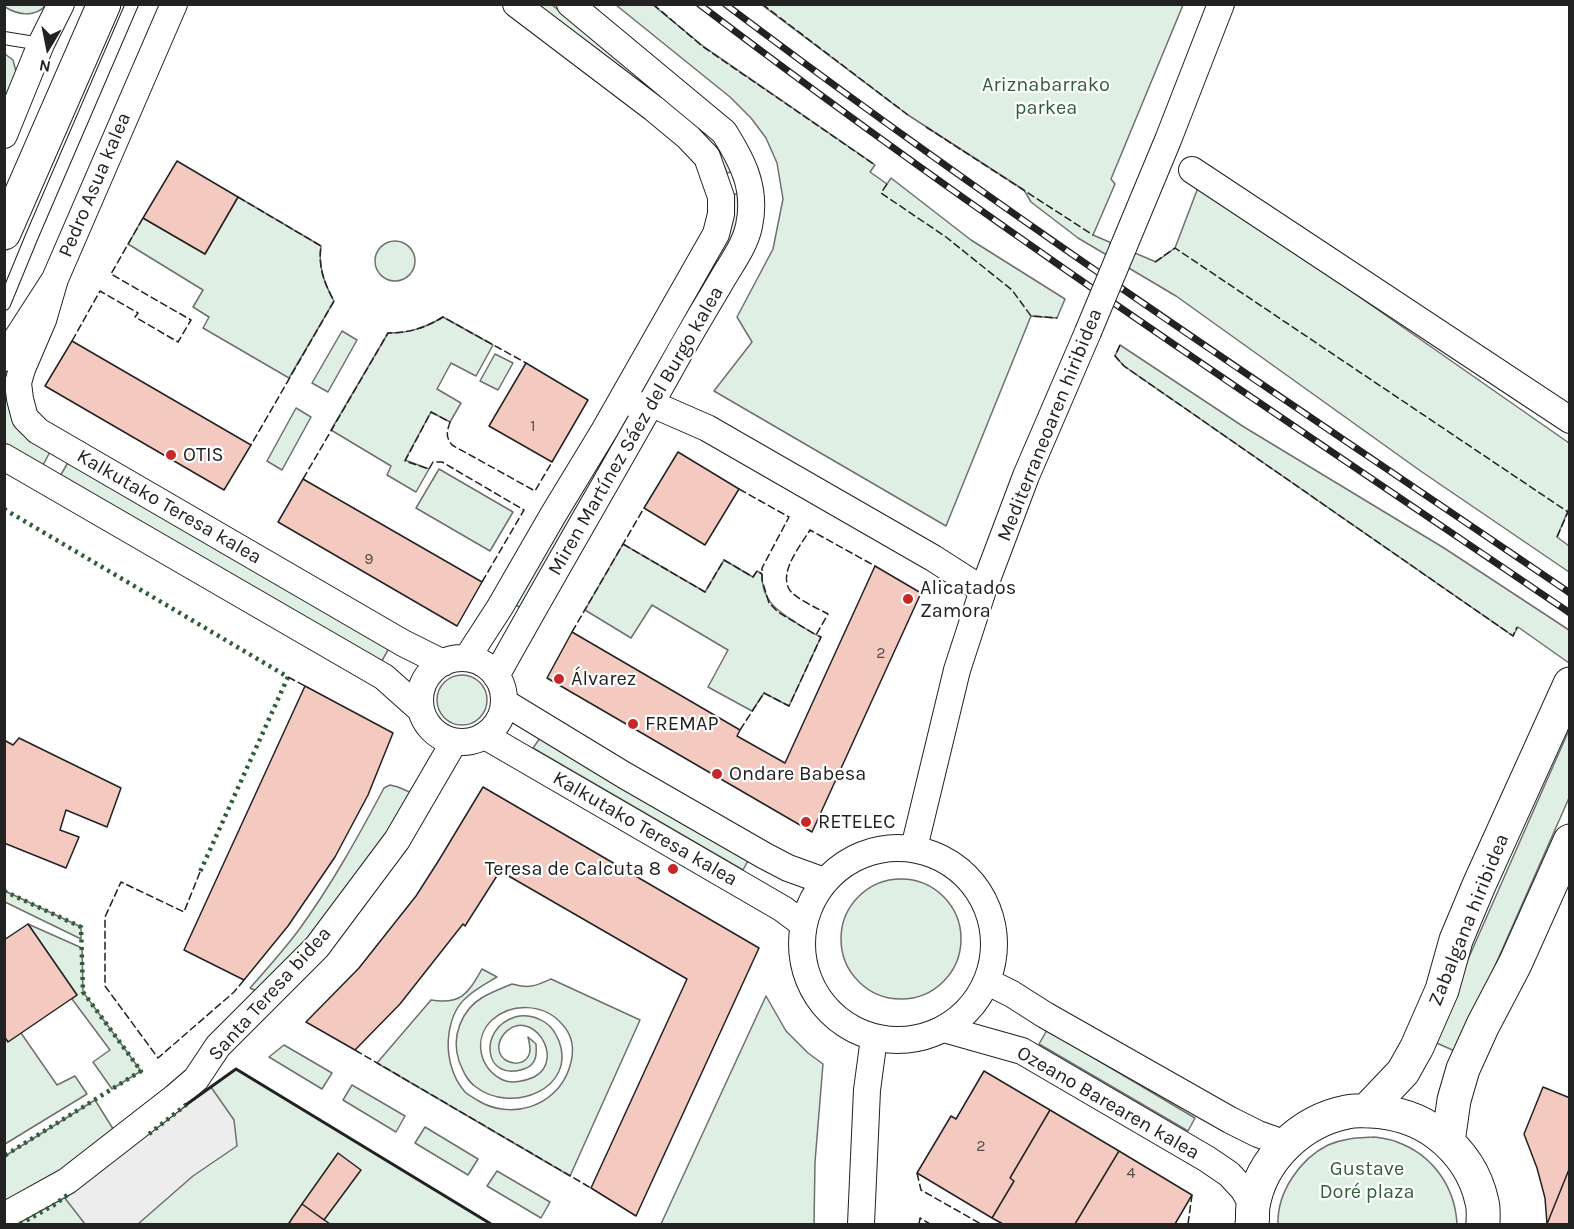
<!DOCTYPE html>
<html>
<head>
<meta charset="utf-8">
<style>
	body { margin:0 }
	#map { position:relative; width:1574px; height:1229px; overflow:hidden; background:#fff; font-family:Karla,sans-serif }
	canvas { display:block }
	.frame { position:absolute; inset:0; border:6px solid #222; pointer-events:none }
	.north { position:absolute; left:18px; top:18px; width:60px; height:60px; -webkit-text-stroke:4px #fff; paint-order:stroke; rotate:190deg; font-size:16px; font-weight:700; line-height:24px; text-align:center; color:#222 }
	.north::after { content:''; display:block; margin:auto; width:21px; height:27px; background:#222; clip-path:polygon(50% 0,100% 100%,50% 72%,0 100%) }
</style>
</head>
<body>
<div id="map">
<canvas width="1574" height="1229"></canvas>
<div class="frame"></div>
<div class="north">N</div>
</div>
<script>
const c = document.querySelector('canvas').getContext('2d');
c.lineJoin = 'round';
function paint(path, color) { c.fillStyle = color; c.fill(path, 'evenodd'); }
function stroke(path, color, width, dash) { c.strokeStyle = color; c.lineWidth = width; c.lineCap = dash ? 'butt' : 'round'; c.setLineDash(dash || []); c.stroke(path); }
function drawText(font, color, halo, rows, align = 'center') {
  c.font = font + ' Karla,sans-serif'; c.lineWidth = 4.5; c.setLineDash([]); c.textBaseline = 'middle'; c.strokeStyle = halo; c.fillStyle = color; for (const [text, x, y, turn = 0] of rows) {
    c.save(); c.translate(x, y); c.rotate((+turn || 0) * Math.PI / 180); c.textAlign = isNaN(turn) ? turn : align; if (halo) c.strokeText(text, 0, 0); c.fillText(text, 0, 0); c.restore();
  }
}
const green = new Path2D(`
	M5,4h41v1c-11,13 -28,10 -41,2z
	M528,5h24l151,118 33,48 -9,2 -6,-14z
	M616,5h37l50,41 168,116 4,3 -5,7 17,12 4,-6 80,62 94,59 -8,19 -26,-2 -85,210 -232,-135 38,-49 -15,-25 36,-68 10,-50 -6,-36 -11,-25 -15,-20 -21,-21z
	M762,5h421l-72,174 4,5 -22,51 63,27 19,-14 24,-63 370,258v65l-12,29 12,9v26l-147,-100 -246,-176 -98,-58 -47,-36 -7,-12 -116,-75z
	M5,54l8,6 4,15 -12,29z
	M740,193l-2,34 -56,107 -10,-6 59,-133z
	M238,197l83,49c-3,20 3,37 13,55l-45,77 -86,-50 6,-11 -16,-10 10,-17 -75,-46 15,-26 62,36z
	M375 261a20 20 0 1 1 40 0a20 20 0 1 1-40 0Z
	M443,317l50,28 -17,31 -25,-13 -14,26 24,14 -11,19 -19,-10 -26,48 24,9 -13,23 -29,-17 4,-9 -60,-36 57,-97c21,0 37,-5 55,-16z
	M342,331l15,9 -29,52 -16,-9z
	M1120,345l124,82 200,121 125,82v33l-51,-36 -5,9 -389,-270 -9,-10z
	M19,346l-7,25 39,79 -9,17 -37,-21v-75z
	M495,354l18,9 -15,27 -18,-9z
	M296,408l15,9 -29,53 -15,-9z
	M604,442l12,7 -93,160 -11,-6z
	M70,459l321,186 -11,19 -321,-186z
	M439,469l74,43 -23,39 -74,-43z
	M623,544l82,48 19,-32 29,17 4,-6 5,3c-1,25 14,36 33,48 9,6 17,11 26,15l-32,69 -25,-13 -12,18 -44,-24 20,-37 -76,-45 -21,33 -46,-28z
	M437 700a25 25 0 1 1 50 0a25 25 0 1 1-50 0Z
	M1569,730v68l-112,254 -25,-11z
	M540,738l209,121 -6,11 -210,-122z
	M390,785l8,2 16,7 -88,128 -70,69 -6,-3c16,-18 33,-37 48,-57 33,-45 60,-94 86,-143z
	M841 939a60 60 0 1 1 120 0a60 60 0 1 1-120 0Z
	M5,891l76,36v12l-76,-37z
	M28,924l54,24 1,44 58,79 -29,18 -19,-27 17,-12 -38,-51 5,-4z
	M482,969l15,8c-10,6 -22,12 -30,20 -11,9 -16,23 -18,36 -3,20 2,43 16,59 3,3 8,5 12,8 33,21 79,7 92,-31 6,-17 5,-33 -8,-46 -18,-20 -50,-20 -69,-3 -20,19 -12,50 11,60 9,4 22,1 31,-3 33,-17 -3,-73 -30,-43 -4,5 -6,10 -5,16 3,17 30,18 31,0 0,-4 -1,-9 -2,-13l8,7c1,12 0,21 -12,25 -40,14 -47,-40 -9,-52 11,-3 22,0 31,6 6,4 10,11 13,18 18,47 -47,74 -83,46 -9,-6 -13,-16 -17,-26 -8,-24 2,-51 24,-64 9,-5 19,-9 29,-13 17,5 23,2 39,-5l89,41 -70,156 -193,-113 54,-63c31,5 37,-7 51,-31z
	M766,996l20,35 22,22 15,11 -8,98 -1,62h-153z
	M1047,1030l148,88 -7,13 -149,-87z
	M21,1033l36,52 18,-9 12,18 -82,50 -1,-108z
	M284,1045l48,28 -10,16 -53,-32z
	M236,1069l255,155h-484l174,-121 6,1z
	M352,1085l53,31 -9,16 -53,-32z
	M95,1100l20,32 -41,33 -69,40v-49z
	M425,1127l53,32 -10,16 -53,-32z
	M1374,1137c7,1 16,2 23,5 36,13 58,45 60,82h-179c-1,-32 22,-65 50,-79 15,-7 30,-7 46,-8z
	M497,1171l53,31 -9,16 -54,-32z`);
const parking = new Path2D(`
	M211,1087l23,33 3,26 -44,30 -55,48h-53l-21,-27z`);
const building = new Path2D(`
	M177,161l61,36 -33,57 -62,-36z
	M72,341l179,104 -27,45 -179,-104z
	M526,363l62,37 -36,62 -63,-36z
	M678,452l61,37 -34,56 -61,-37z
	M303,479l179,103 -25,44 -179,-104z
	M875,566l46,27 -109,239 -265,-154 25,-46 168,98 -3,6 48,27z
	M305,686l88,47 -25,62 -33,62 -47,69 -44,54 -60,-30z
	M19,738l102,50 -14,39 -41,-17 -6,20 19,7 -13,31 -62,-25v-103l9,5z
	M483,787l276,161 -123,268 -45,-28 96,-209 -187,-108 -35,55 -2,-2 -63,80 -45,46 -49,-28 53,-54 57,-72 23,-36z
	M28,924l49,71 -69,47 -4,-6v-96z
	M984,1071l66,39 -40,68 4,3 -22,37 -75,-45 34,-57 5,3z
	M1543,1087l27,11v69l-23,57 -2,-26 -8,-30 -13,-34z
	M1050,1110l69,41 -44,73h-72l-11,-6 22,-37 -4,-3z
	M1119,1151l73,44 -17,29h-100z
	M338,1153l23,17 -37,50 -22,-16z
	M1570,1167v57h-23z
	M302,1204l28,20h-38l-3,-1z`);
const lane = new Path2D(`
	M4,38l37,6
	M4,304l28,-68 100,-232`);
const street = new Path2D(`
	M4,135l37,-91 20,-40
	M1192,170l378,250
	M1123,248l45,-108 53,-136
	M55,279l-12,41 -21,49 -4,14 2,16 5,19 13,13 365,212 40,20
	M4,358l51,-79 119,-275
	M637,406l15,-2 55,24 226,130 50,32
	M4,457l380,220 37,33
	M467,658l33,-51 53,-92 51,-84 112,-197 5,-20v-17l-14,-40 -19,-20 -35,-29 -137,-104
	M420 700a42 42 0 1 1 84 0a42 42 0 1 1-84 0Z
	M496,676c61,-110 125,-218 186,-328 13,-23 27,-46 41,-70 10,-17 22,-33 26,-52 8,-37 -6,-64 -25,-94l-154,-128
	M504,702l120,73 141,81 23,12 36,13
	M485,736l298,173 20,15
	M802 944a96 96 0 1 1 192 0a96 96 0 1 1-192 0Z
	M914,848l43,-178 26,-80 43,-114 62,-144
	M988,982l24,12 33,21 185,105 28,14 28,10
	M944,1029l78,22 185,108 22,15 14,15 10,17
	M4,1216l63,-35 108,-84 21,-18 22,-33 99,-99 80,-107 57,-98
	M861,1224l6,-134 7,-52`);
const secondary = new Path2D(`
	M4,233l100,-229`);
const primary = new Path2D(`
	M1366,1111l37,-39 14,-25 25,-57 14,-50 23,-55 91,-201
	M1448,1142l6,-42 9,-31 20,-44 32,-61 55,-123
	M1252,1224c1,-5 0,-12 1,-18 8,-47 48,-85 94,-94 8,-2 16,-1 23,-1 26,1 48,8 68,23 22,17 38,40 44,68 2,7 1,15 1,22`);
const rail = new Path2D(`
	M699,4c282,215 578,410 871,609
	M725,4c274,207 561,396 845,589`);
const streetBridge = new Path2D(`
	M1088,332l35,-84`);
const hedge = new Path2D(`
	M4,509l284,168 -88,195
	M4,891l77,36 2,65 58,79 -137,85
	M149,1134l38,-30
	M20,1224l34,-19 16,-12`);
const fence = new Path2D(`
	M653,4l49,42 173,119
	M762,4l146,111
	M926,127l167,108
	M887,184l-6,9 65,44 66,53 19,26 26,2
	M238,197l83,49c-3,20 3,37 13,55l-83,144
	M1155,262l20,-14 393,264 -11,25
	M72,341l28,-50 38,22 -3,4 43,25 13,-22 -80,-46 32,-56
	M1120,345l-5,11 9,10 389,270 4,-9
	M303,479l85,-146c21,0 37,-5 55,-16l83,46
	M739,489l50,28 -27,51v12l7,23 9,9 38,23 12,-21c-9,-5 -34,-16 -39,-25 -10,-18 12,-44 21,-59l65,36
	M623,544l82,48 19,-32 29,17 4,-6 5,3
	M482,582l42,-72 -82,-48h-9l-4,7 -24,-8 26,-49 19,10c-3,10 -5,14 2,23l83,46 17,-29
	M572,632l72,-124
	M288,677l17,9
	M740,730l24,-37 25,13 32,-69 -5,-2
	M200,872l-16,40 -63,-30 -16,35v69l53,72 76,-66 10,-12
	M355,1050l236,138
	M917,1173l4,17 60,34
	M919,1224l1,-6 10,6
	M1188,1224l4,-29`);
const wall = new Path2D(`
	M187,1104l49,-35 255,155`);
const markers = [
	[171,455,6,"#c62828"],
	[908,599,6,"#c62828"],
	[559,679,6,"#c62828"],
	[633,724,6,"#c62828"],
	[717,774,6,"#c62828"],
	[806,822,6,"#c62828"],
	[673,869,6,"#c62828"]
];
const numberNames = [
	["1",533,426],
	["9",369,559],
	["2",881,653],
	["2",981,1146],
	["4",1131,1173]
];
const parkNames = [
	["Ariznabarrako",1046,85],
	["parkea",1046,108],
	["Gustave",1367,1169],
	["Doré plaza",1367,1192]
];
const streetNames = [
	["Pedro Asua kalea",95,185,-67],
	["Mediterraneoaren hiribidea",1050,425,-68],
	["Miren Martínez Sáez del Burgo kalea",636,431,-60],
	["Kalkutako Teresa kalea",169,507,30],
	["Kalkutako Teresa kalea",645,829,30],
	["Zabalgana hiribidea",1469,920,-68],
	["Santa Teresa bidea",270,994,-48],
	["Ozeano Barearen kalea",1108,1103,30]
];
const poiNames = [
	["OTIS",183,455],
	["Alicatados",920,588],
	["Zamora",920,611],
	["Álvarez",571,679],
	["FREMAP",645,724],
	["Ondare Babesa",729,774],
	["RETELEC",818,822],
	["Teresa de Calcuta 8",661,869,"right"]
];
paint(green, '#e0efe3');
stroke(green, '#6f6f6f', 1.5);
paint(parking, '#ededed');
stroke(parking, '#6f6f6f', 1.5);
paint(building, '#f3c9c0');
stroke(building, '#222', 1.5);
stroke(lane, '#222', 14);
stroke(street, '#222', 28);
stroke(secondary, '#222', 35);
stroke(primary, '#222', 35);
stroke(lane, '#fff', 12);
stroke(street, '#fff', 26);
stroke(secondary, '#fff', 33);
stroke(primary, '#fff', 33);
stroke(rail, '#222', 7);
stroke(rail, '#fff', 4.5, [14]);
stroke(streetBridge, '#222', 28, []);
stroke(streetBridge, '#fff', 26);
stroke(hedge, '#2f5e38', 4.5, [3, 4.5]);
stroke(fence, '#222', 1.5, [8, 3]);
stroke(wall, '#222', 3);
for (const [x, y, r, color] of markers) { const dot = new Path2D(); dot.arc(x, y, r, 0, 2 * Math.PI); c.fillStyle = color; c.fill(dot); stroke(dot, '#fff', 2); }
drawText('16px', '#564c4a', null, numberNames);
drawText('20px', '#2f5e38', '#fff', parkNames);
drawText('20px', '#222', '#fff', streetNames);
drawText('20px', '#222', '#fff', poiNames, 'left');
</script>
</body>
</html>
